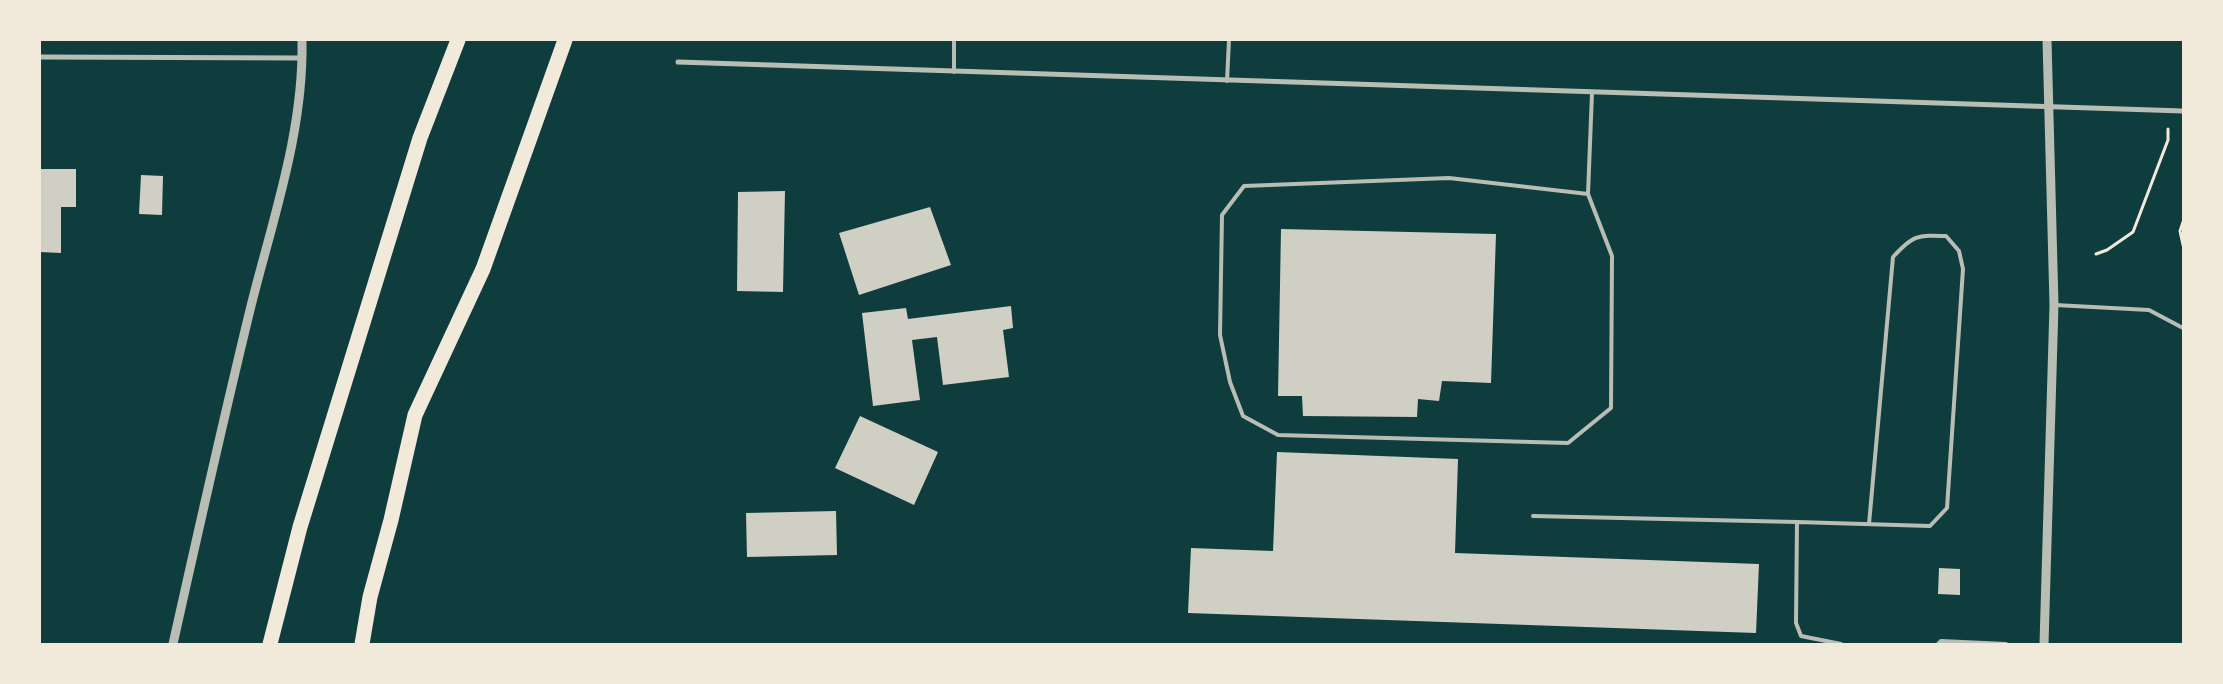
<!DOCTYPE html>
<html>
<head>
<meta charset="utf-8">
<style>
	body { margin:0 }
	#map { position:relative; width:2223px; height:684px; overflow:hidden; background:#0f3d3e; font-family:Jost,sans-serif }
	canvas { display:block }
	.frame { position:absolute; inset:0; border:41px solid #f1e9da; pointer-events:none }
</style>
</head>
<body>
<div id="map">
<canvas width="2223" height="684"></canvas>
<div class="frame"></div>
</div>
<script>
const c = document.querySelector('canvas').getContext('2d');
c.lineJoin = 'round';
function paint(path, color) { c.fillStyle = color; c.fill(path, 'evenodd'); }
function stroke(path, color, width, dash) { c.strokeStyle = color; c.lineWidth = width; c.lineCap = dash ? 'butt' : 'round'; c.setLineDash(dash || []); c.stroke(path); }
const building = new Path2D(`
	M40,169h36v38h-15v46l-21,-1z
	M141,175l22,1 -1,39 -23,-1z
	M785,191l-2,101 -46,-1 1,-99z
	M930,207l21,58 -92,30 -20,-62z
	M1281,229l215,5 -5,149 -49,-2 -3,20 -21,-2 -1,18 -114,-1 -1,-20h-24z
	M1011,306l2,22 -10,2 6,47 -66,8 -6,-48 -25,3 8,60 -47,6 -11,-93 44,-5 2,11z
	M860,416l78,36 -24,53 -79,-37z
	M1277,452l181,7 -3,94 304,11 -3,69 -568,-20 3,-65 82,3z
	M836,511l1,44 -90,2 -1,-44z
	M1939,568l21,1v26l-22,-1z`);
const path = new Path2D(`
	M2183,222l-3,9 3,14
	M2096,254l11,-4 26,-18 35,-92v-11`);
const service = new Path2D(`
	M954,72v-32
	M1227,81l2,-41
	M1588,194l-139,-16 -205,8 -22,29 -2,120 10,47 13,34 35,19 290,8 43,-35 1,-152 -24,-62 4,-101
	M2055,305l94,5 34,18
	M1533,516l264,6 -1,101 5,13 40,8
	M1797,522l133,4 17,-18 16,-239 -4,-18 -13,-15c-29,-1 -33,-1 -53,21l-24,267
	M1938,644l3,-3 65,3`);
const minor = new Path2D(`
	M40,57l262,1
	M678,62l1505,49`);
const tertiary = new Path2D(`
	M173,644c25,-112 50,-223 77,-334 22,-89 54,-178 52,-270
	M2044,644l10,-339 -7,-265`);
const motorway = new Path2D(`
	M270,644l30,-117 120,-389 38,-98
	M362,644l8,-47 21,-77 24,-105 68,-146 82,-229`);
paint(building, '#cfcfc3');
stroke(path, '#f1e9da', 3);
stroke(service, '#b8beb3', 4);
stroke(minor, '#b8beb3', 5);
stroke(tertiary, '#b8beb3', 9);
stroke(motorway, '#f1e9da', 15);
</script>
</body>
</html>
